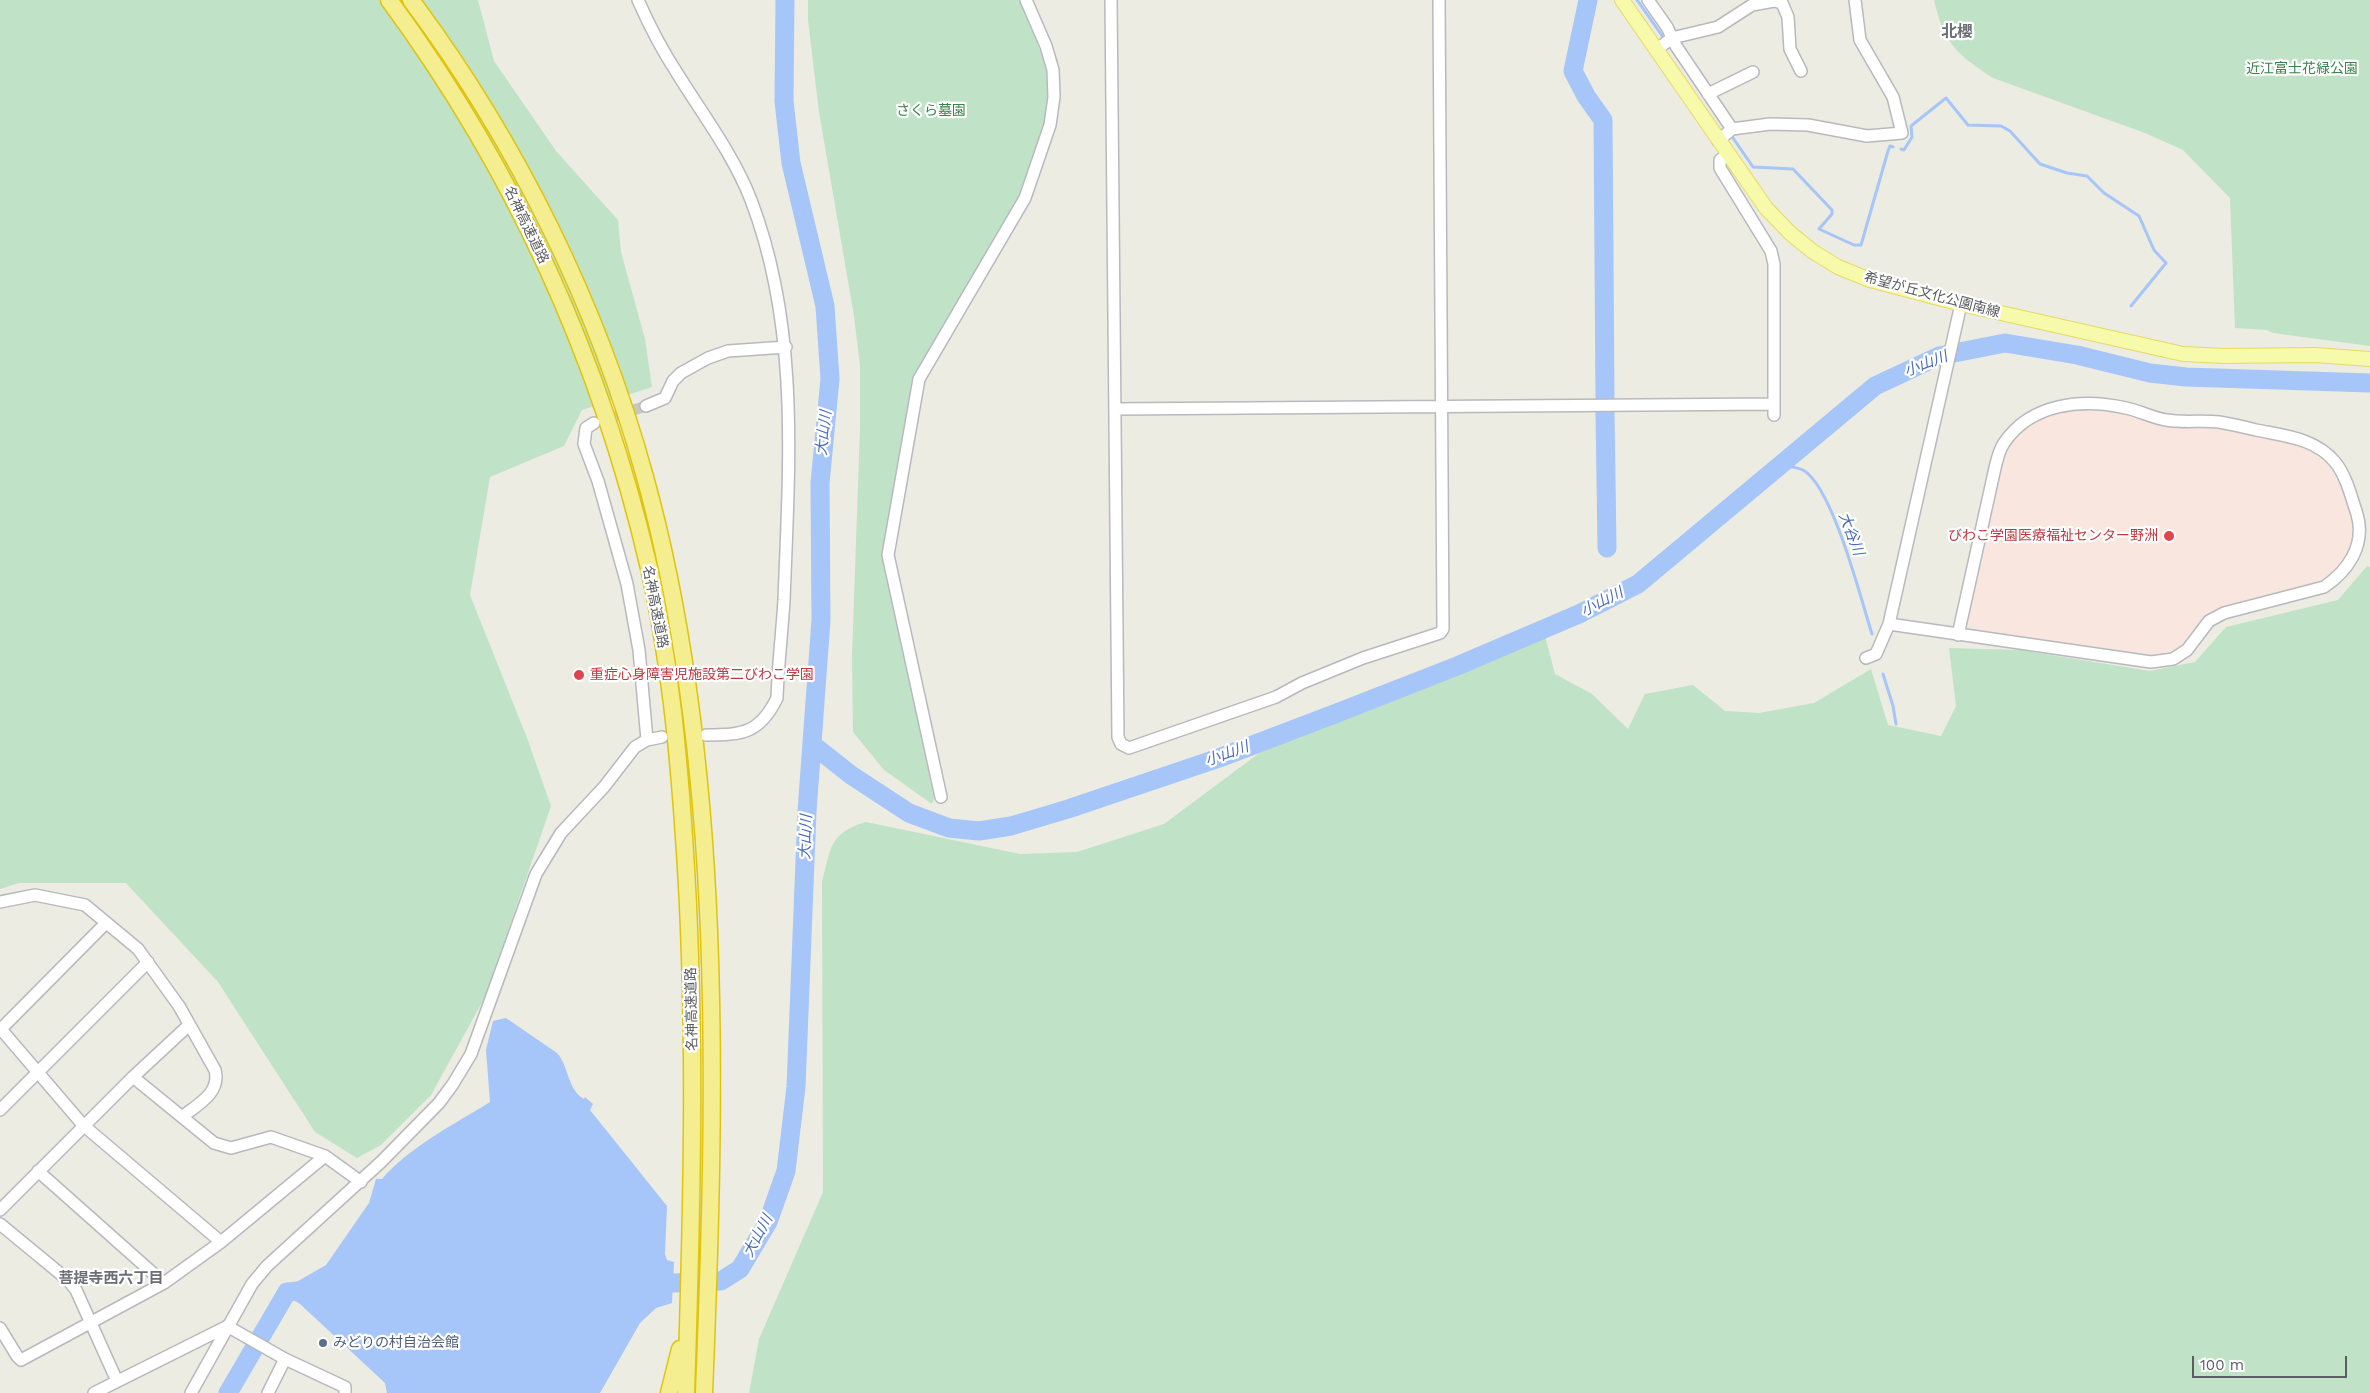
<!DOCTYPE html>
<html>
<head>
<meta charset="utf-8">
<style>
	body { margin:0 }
	#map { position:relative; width:2370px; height:1393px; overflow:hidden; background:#ecece2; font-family:"Work Sans",sans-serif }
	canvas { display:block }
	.scale { position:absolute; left:2192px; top:1356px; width:155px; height:22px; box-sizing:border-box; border:2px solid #5b5d62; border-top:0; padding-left:6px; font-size:15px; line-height:18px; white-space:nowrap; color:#5b5d62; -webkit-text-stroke:4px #fff; paint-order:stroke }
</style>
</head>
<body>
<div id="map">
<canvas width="2370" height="1393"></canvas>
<div class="scale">100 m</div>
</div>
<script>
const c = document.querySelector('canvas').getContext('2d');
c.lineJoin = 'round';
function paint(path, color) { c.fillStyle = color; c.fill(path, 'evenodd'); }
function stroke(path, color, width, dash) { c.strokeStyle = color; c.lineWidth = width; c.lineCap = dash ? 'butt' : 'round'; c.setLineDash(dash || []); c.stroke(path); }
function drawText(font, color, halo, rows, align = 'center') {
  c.font = font + ' "Work Sans","Noto Sans JP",sans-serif'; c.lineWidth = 4.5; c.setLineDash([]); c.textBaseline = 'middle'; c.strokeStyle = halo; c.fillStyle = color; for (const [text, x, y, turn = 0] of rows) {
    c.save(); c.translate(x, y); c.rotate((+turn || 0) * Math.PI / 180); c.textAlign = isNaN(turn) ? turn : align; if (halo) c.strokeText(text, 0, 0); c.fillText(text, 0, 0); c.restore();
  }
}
const medical = new Path2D(`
	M2072,410l48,3 47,13 51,1 85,19 22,17 14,18 15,40 -4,29 -15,23 -17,10 -110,30 -22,30 -13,10 -21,3 -154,-21 -33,-10 42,-179 34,-29z`);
const green = new Path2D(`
	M0,0h478l16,61 62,90 62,69 3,32 24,87 7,48 -70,23 -18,36 -74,31 -20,118 57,143 24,68 -66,191 -54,98 -50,50 -24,13 -42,-26 -97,-150 -92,-99h-107l-19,6z
	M808,0h213l25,67 3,27 -3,26 -25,75 -107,184 -30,177 50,242 -2,6 -48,-34 -31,-38 -1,-76 8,-228v-62l-6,-50 -35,-204 -11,-92z
	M1934,0h436v346l-97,-13 -6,-3 -32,-2 -5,-130 -47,-48 -38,-17 -152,-55c-37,-24 -49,-35 -59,-78z
	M2367,566l3,1v826h-1621l10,-54 64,-147 -1,-310c9,-34 7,-49 44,-60l154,32 57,-2 87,-28 106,-79 275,-109 10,38 37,20 36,35 17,-35 48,-9 32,26 34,2 55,-10 57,-34 17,56 53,11 15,-30 -7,-58 71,2 130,21 45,-9 31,-35 112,-27z`);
const water = new Path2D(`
	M506,1018l51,35c12,13 10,36 27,46l1,-2 8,7 -3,6 77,96 -2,48 2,6 7,2 -2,41 -16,5 -16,15 -40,70h-213l-2,-10 -85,-79 -13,-8 -1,-8 40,-23 43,-62 7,-24h6c27,-32 73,-55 108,-77l-4,-52 7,-29z`);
const stream = new Path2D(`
	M1637,0l26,37
	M1731,135l22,32 40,2 39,41v4l-13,15 35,16h7l27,-94 2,-5 3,1
	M1901,149l3,1 8,-13 -1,-11 35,-28 22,27 33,1 9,5 30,33 27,9 20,3 17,17 35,23 15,34 12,13 -35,43
	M1780,465c7,1 17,2 23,5 30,17 58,130 69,164
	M1883,674l10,32 3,18`);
const river = new Path2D(`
	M1588,0l-15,71 13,25 17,24 2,279
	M1605,412l2,136
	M813,745l38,30 58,38 40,15 30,3 32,-5 57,-17 151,-51 118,-45 120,-47 122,-52 59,-30 237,-198 64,-30 66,-13 72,12 73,18 36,4 184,6
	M648,1275l25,8 48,-2 19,-12 28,-47 18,-51 10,-84 11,-276 14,-191 -1,-137 10,-104 -5,-73 -34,-143 -7,-62 1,-101
	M228,1393l59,-101 24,-2`);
const minorTunnel = new Path2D(`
	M600,421l46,-15`);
const minor = new Path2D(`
	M638,0c11,25 24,50 39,73 26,42 56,81 74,127 49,128 38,266 33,400 -2,33 -6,65 -7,98 -17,35 -34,37 -71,37
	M1111,0l7,737 3,7 8,4 147,-51 26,-14 61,-25 77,-25 3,-4 -4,-629
	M1648,0l19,27 9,19 56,83
	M1656,50l16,-12 46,-11 34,-22 22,-4 8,2 6,14 2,32 11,22
	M1708,94l45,-22
	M1718,141l14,-12 38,-5 38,1 59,11 35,-3 -9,-36 -33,-57 -5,-40
	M1728,154l-8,6v8l51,83 3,13v151
	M646,406l19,-8 8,-17 8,-8 27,-15 20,-7 58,-4
	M1115,409l659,-5
	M594,423l-8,5 -2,16 14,37 29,103 12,66 8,90
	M1889,624l262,38 22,-3 14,-9 22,-29 15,-8 100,-26c24,-16 42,-42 33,-73 -6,-17 -10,-37 -22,-52 -20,-24 -50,-26 -79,-32 -12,-3 -25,-6 -37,-8 -18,-2 -35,1 -53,-2 -13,-2 -26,-9 -40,-12 -44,-10 -95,-5 -122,35 -5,7 -7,17 -9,25l-37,167
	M1866,658l10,-4 13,-30 72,-320
	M941,797l-53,-242 31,-176 106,-181 25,-73 4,-28 -1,-27 -7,-24 -20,-46
	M0,902l35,-7 50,10 53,44 41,57 36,64c6,22 -16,34 -32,46
	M0,1028l83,97 138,117
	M0,1030l106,-107
	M133,1077l81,66 17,5 40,-11 54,19 36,26
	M0,1110l148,-148
	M38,1171l126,112
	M0,1210l133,-133 56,-52
	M0,1224l68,56 8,10 41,91
	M227,1326l58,33 60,28v6
	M0,1328l17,28 4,4 143,-77 57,-41 104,-86
	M94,1393l132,-66
	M191,1393l61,-109 15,-18 114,-104 58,-59 14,-19 18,-30 65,-180 25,-41 43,-46 31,-40 12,-7 15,-3
	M268,1393l17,-34`);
const major = new Path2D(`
	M1622,0l144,208 24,25 22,18 26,16 32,13 91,24 222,50 42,2 90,-1 55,4`);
const highway = new Path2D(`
	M389,0c126,171 212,361 260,568 20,88 29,179 35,269 13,185 8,370 2,556
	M411,0c106,142 187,306 234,477 80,289 71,618 59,916
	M669,1393l11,-44`);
const markers = [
	[2169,536,6,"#e0444e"],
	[579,675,6,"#e0444e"],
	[323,1343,5,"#5c6f8a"]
];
const parkNames = [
	["近江富士花緑公園",2302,69],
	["さくら墓園",931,111]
];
const streetNames = [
	["名神高速道路",526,225,64],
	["希望が丘文化公園南線",1932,295,15],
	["名神高速道路",655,607,79],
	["名神高速道路",692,1009,-91]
];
const healthNames = [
	["びわこ学園医療福祉センター野洲",2158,536],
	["重症心身障害児施設第二びわこ学園",590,675,"left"]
];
const serviceNames = [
	["みどりの村自治会館",333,1343]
];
const waterNames = [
	["小山川",1926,364,-21],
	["大山川",824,433,-84],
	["大谷川",1851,534,69],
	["小山川",1602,602,-27],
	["小山川",1227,754,-20],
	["大山川",806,837,-88],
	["大山川",758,1236,-62]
];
const neighbourhoodNames = [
	["菩提寺西六丁目",111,1279]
];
const quarterNames = [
	["北櫻",1957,32]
];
paint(medical, '#f9e6df');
paint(green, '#c0e2c7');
paint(water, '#a6c5f8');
stroke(stream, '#a6c5f8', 3);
stroke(river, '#a6c5f8', 19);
stroke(minorTunnel, '#c8c8c2', 11, [11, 5.5]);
stroke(minor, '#b8b9be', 14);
stroke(major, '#e7da61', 16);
stroke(highway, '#dec410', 19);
stroke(minor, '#fff', 11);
stroke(major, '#f7f9ab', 14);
stroke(highway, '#f5ee91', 16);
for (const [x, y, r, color] of markers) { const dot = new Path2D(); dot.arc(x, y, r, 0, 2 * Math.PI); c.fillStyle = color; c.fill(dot); stroke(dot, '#fff', 2); }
drawText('14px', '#3b814b', '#fff', parkNames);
drawText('14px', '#5b5d62', '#fff', streetNames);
drawText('14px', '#be3a42', '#fff', healthNames, 'right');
drawText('14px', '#4e5e75', '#fff', serviceNames, 'left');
drawText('italic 15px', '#4b6cba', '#fff', waterNames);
drawText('bold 15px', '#6c6e74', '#fff', neighbourhoodNames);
drawText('bold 16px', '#6c6e74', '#fff', quarterNames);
</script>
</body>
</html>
